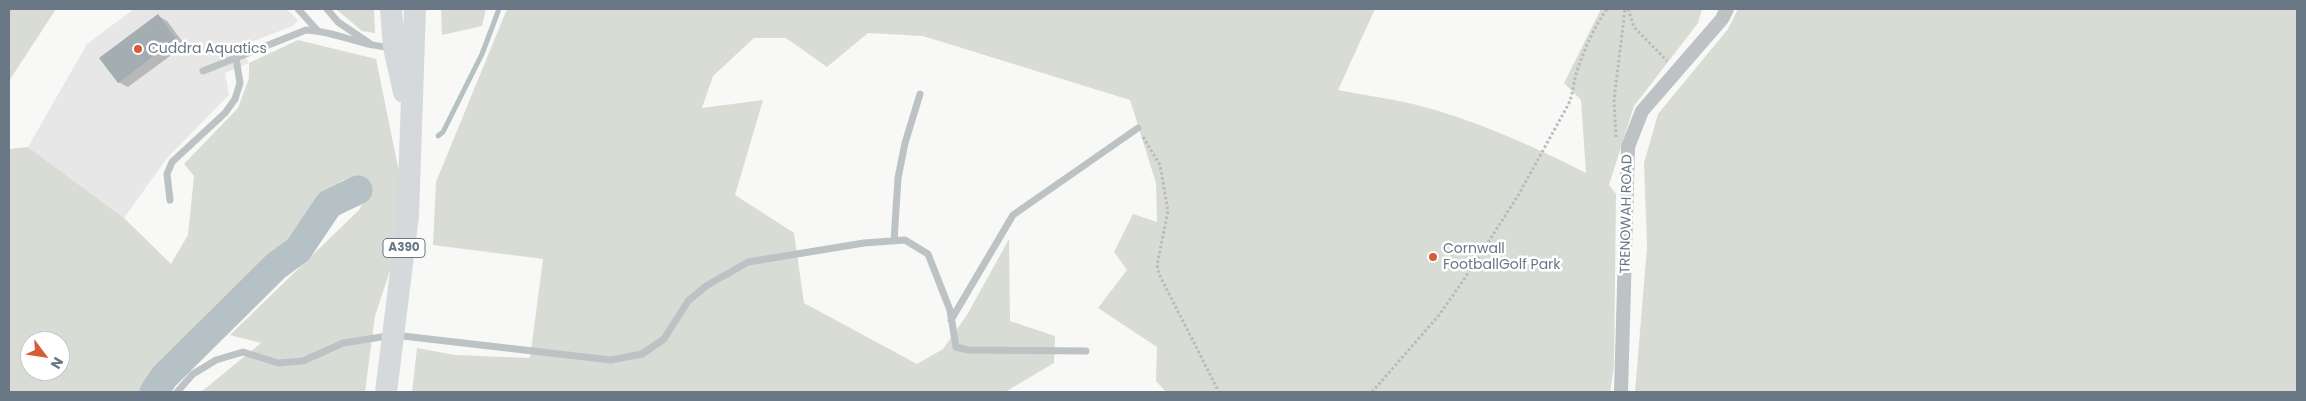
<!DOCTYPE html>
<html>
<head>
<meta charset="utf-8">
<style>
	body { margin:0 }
	#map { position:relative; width:2306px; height:401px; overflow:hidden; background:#f8f8f6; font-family:Poppins,sans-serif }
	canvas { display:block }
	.frame { position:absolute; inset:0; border:10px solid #697884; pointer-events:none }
	.north { position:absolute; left:20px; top:331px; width:50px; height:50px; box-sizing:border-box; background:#fff; border:1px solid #c3c9ce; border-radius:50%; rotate:121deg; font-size:14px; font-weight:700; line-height:20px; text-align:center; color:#697884 }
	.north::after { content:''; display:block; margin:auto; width:18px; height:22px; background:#d55c38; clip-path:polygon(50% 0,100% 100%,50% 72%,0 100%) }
</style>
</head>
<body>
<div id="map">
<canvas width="2306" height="401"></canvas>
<div class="frame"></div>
<div class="north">N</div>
</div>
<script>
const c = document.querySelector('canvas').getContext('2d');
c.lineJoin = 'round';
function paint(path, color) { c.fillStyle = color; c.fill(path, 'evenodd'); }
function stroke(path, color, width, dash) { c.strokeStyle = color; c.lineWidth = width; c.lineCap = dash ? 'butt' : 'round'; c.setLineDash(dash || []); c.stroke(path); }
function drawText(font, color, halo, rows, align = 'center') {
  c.font = font + ' Poppins,sans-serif'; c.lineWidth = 5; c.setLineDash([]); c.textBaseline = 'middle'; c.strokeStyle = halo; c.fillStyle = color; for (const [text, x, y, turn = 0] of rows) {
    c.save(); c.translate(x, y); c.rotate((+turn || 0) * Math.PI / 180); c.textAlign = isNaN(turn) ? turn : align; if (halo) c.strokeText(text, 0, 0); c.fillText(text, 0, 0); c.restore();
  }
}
const built = new Path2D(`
	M134,9h152l12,11 -5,6 -53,20 9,17 -24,10 4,22 -62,63 -43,60 -96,-71 59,-103z`);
const green = new Path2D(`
	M9,9h47l-47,72z
	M336,9h38l1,24 -13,-2z
	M441,9h45l-4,17 -40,9z
	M507,9h868l-37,81c25,5 50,8 75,14 60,15 118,41 173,69l-5,-73 -17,-17 37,-74h101l-4,14 -64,83 -25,79 7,9 -2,172 -4,26h-444l-10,-11 1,-34 -59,-39 29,-38 -13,-18 19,-38 24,8 -1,-39 -26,-83 -207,-64 -55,-3 -41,34 -41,-29h-32l-41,38 -11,32 61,-8 -28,95 59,38 10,70 113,61 26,-15 24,-34 42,-76 1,82 45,15 -1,27 -49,29h-593l5,-44 38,7 75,3 13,-99 -110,-14 3,-63z
	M1738,9h559v383h-662l12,-145 -3,-84 14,-49 70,-85z
	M298,40l78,19 32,157 -33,100 -10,76h-164l60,-49 -31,-8 129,-125 11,-21 -8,-10 -12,4 -7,-3 -118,127 -61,70 -10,15h-145v-243l19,-2 96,71 47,46 17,-29 6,-59 -10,-12 54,-56 11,-30v-15zM30,341h30v30h-30z`);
const shadow = new Path2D(`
	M158,16l9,5 18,24 -57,42 -10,-5z`);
const stream = new Path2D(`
	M438,136l5,-4 39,-78 17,-45`);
const river = new Path2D(`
	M154,392l10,-15 112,-111 22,-16 31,-46 29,-14`);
const building = new Path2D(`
	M158,14l18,25 -58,44 -19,-25z`);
const path = new Path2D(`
	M1628,9l6,18 33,34
	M1143,137l17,28 8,46 -11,54 2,9 60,118
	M1616,137l-2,-37 11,-91
	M1372,392l68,-78 29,-42 50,-78 49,-89c5,-10 5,-20 8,-31 7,-22 18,-47 31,-65`);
const service = new Path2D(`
	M298,9l20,22
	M327,9l11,13 31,21
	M203,71l103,-41c30,1 56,17 86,17
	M170,200l-3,-26 5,-12 53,-49 10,-14 5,-16 -4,-25
	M894,241l4,-63 7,-35 15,-49
	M951,320l62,-105 125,-87
	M177,392l16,-18 23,-14 27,-8 35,11 25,-2 40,-18 51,-8 217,25 31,-6 22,-15 24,-38 18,-15 42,-24 116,-19 41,-3 23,14 22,56 6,37 12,3 118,1`);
const minor = new Path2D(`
	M1621,392l7,-245 14,-36 80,-92 5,-10`);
const trunk = new Path2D(`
	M391,9l3,38 10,45
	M386,392l22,-176 7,-207`);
const markers = [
	[138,49,5,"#d55c38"],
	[1433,257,5,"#d55c38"]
];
const shields = [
	[404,248,42]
];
const shieldNames = [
	["A390",404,248]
];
const poiNames = [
	["Cuddra Aquatics",148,49],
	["Cornwall",1443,249],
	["FootballGolf Park",1443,265]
];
const streetNames = [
	["TRENOWAH ROAD",1627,214,-89]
];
paint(built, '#e6e7e6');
paint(green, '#d8dcd5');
paint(shadow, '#0003');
stroke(stream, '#b6c1c5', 5);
stroke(river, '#b6c1c5', 29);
paint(building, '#a4adb2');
stroke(path, '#b8bbbe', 3, [2.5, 2.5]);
stroke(service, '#bdc2c5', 7);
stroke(minor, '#bdc2c5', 14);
stroke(trunk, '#d5d9dc', 22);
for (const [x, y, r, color] of markers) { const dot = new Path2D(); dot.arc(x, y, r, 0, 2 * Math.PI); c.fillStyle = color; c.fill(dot); stroke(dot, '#fff', 2); }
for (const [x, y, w] of shields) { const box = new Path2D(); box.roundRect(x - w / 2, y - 9.5, w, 19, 4); c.fillStyle = '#fff'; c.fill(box); stroke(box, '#697884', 1); }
drawText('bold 12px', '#697884', null, shieldNames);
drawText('14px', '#697884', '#fff', poiNames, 'left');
drawText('14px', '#697884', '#fff', streetNames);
</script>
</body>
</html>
